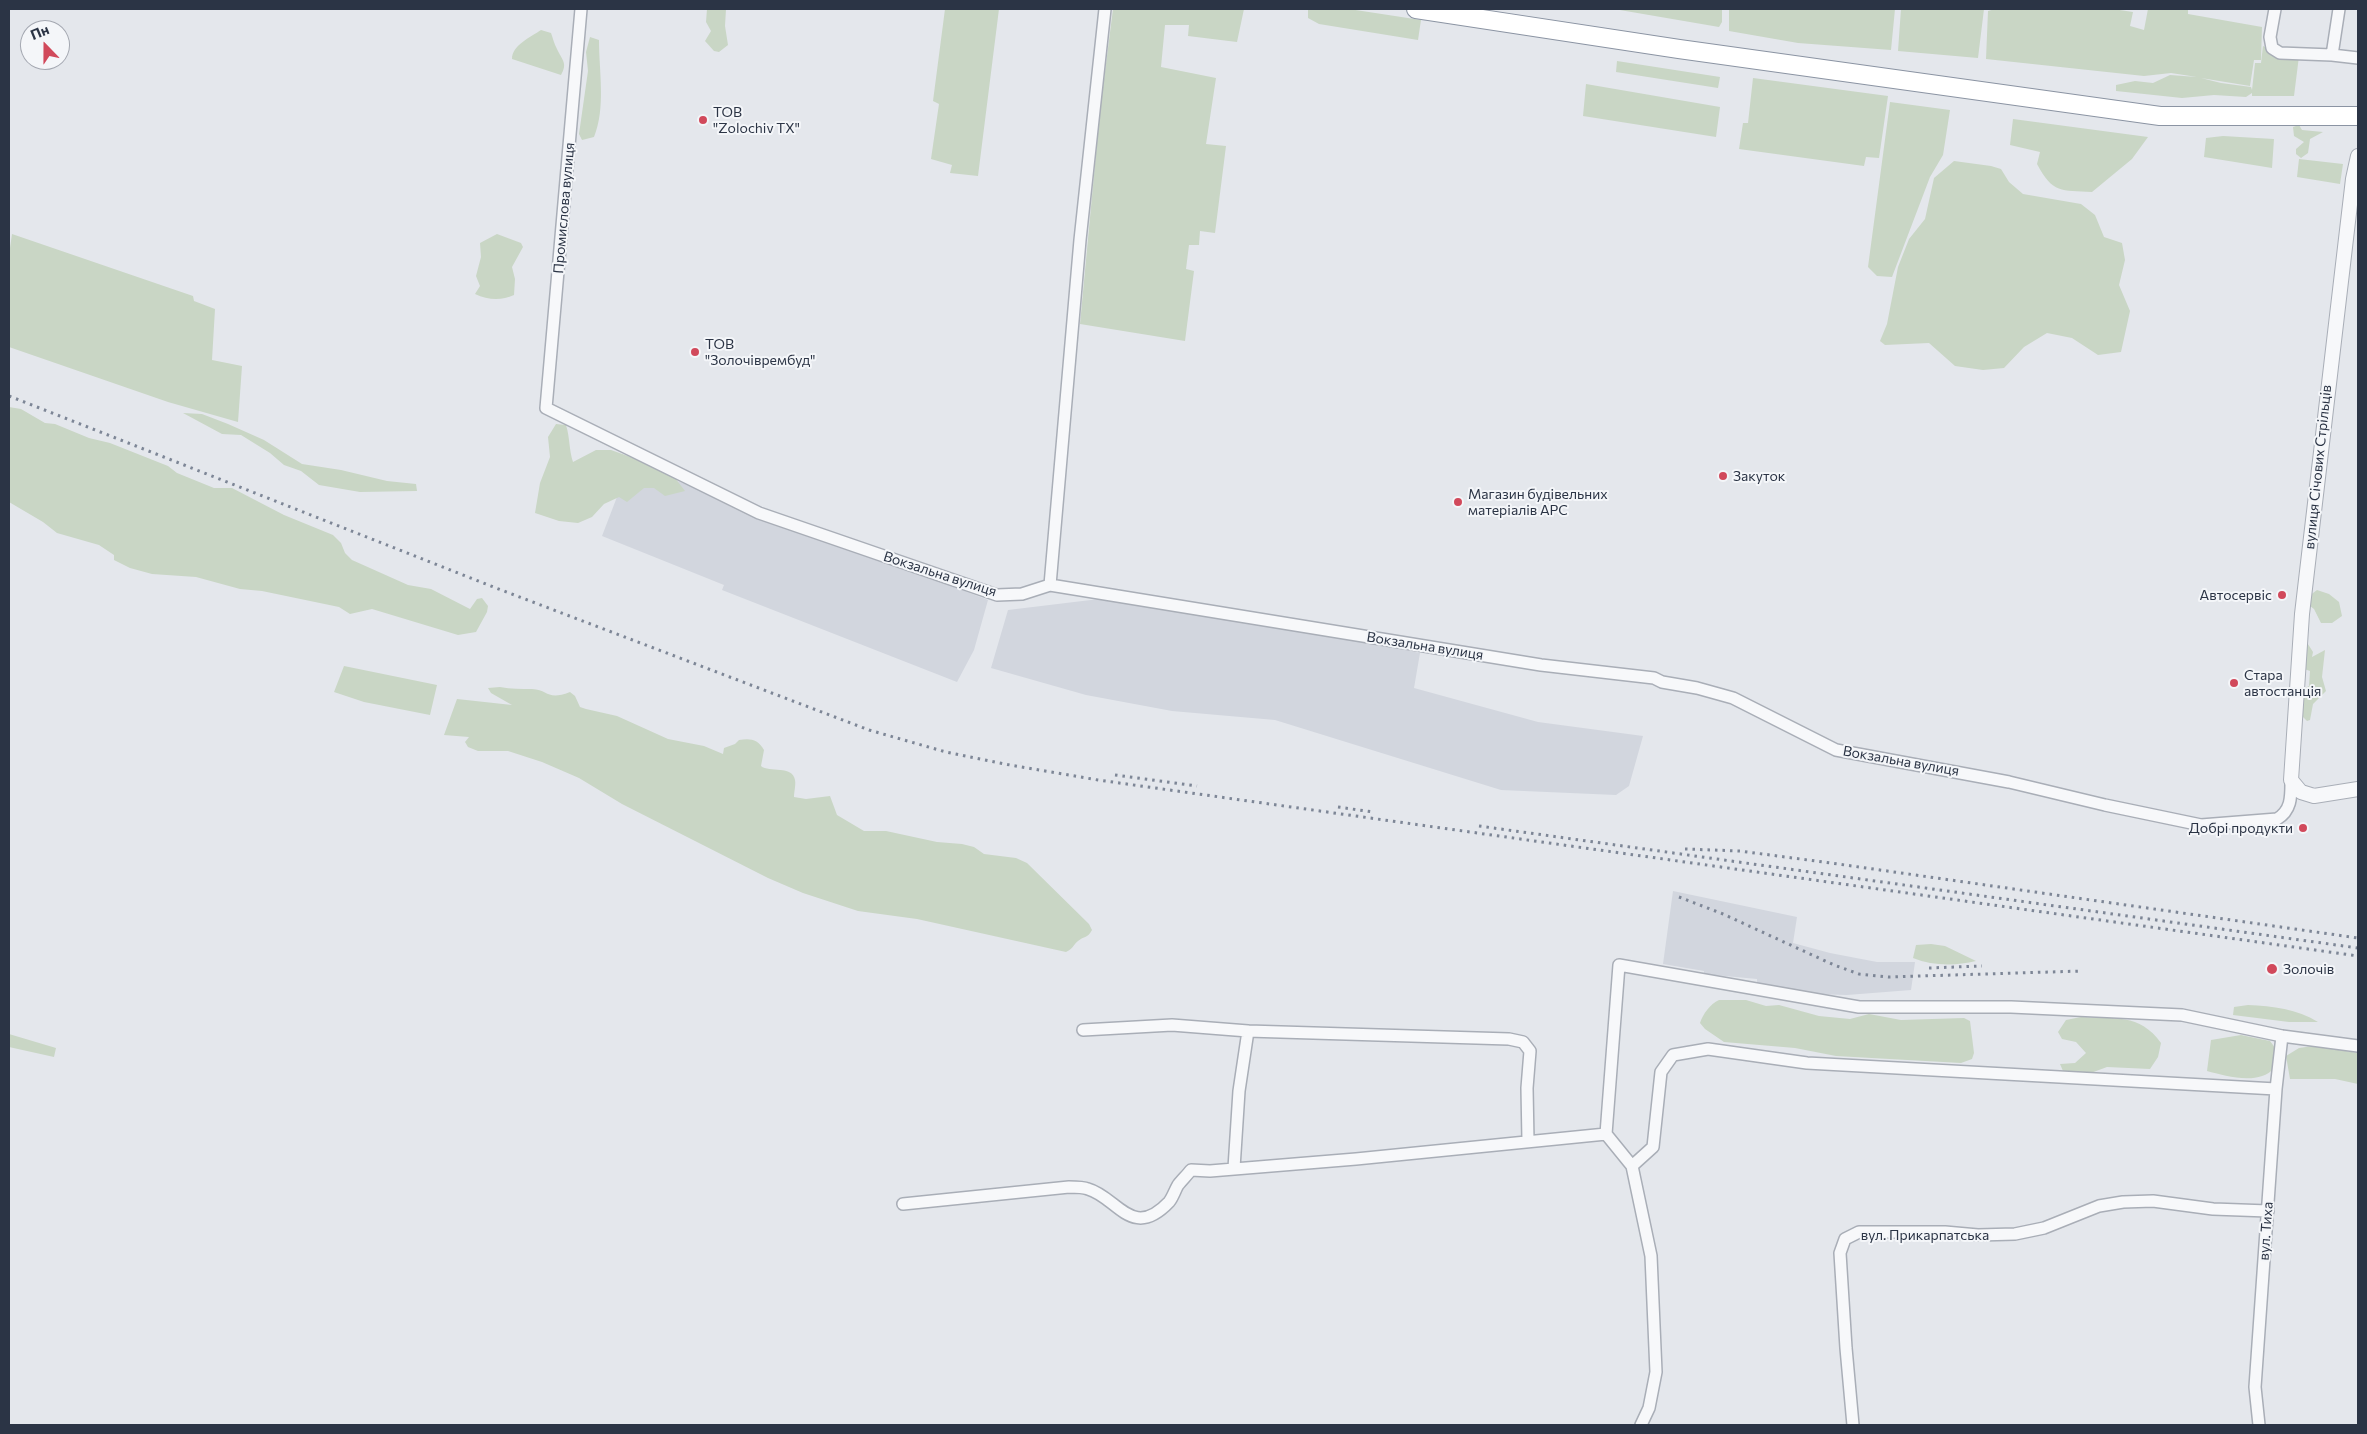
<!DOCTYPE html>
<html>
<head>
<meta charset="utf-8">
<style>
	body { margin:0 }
	#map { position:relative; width:2367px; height:1434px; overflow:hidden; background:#e4e7ec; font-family:Commissioner,sans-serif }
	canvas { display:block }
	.frame { position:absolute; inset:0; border:10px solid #2b3445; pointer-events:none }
	.north { position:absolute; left:20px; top:20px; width:50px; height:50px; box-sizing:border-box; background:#f4f6f9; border:1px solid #a4a8b1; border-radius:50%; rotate:338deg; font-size:14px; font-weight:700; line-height:20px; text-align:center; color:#2b3445 }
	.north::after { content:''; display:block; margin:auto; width:18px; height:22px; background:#d1495b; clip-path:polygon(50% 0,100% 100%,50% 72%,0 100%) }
</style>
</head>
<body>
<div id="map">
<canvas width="2367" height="1434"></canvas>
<div class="frame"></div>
<div class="north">Пн</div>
</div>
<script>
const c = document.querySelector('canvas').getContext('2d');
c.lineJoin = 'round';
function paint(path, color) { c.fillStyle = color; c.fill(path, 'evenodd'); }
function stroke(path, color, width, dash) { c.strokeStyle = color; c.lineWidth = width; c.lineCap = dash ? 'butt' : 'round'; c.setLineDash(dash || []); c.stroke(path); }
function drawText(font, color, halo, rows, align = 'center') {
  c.font = font + ' Commissioner,sans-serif'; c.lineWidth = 4; c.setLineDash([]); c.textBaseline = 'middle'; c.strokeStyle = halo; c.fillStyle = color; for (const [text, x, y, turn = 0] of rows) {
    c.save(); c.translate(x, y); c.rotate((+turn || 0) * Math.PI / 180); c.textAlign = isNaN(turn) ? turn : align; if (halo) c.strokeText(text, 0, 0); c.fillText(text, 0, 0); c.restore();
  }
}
const built = new Path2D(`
	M630,463l358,137 -14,50 -17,32 -235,-92 2,-5 -122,-49z
	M1099,599l227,35 94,19 -6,35 124,34 105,14 -14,50 -13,9 -115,-5 -226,-70 -103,-9 -86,-16 -95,-27 17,-58z
	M1673,891l124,26 -4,26 37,10 47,9h38l-4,28 -64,5 -35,-1 -55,-10v-5l-53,-5v-3l-41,-7z`);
const green = new Path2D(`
	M707,9h19l-1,17 3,19 -9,7 -5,-1 -9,-10 6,-10 -5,-9z
	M945,9h54l-21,167 -28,-3 2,-8 -21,-6 8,-55 -6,-3z
	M1113,9h131l-7,33 -49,-6 1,-11h-24l-4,42 55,11 -10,66 20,2 -11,87 -15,-2 -1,14h-10l-3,24 8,2 -9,70 -105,-17 20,-213z
	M1308,9h41l72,11 -3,20 -99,-16 -11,-6z
	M1614,9h108v13l-3,5z
	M1729,9h166l-4,41 -93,-7 -69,-12z
	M1901,9h83l-6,49 -80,-7z
	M1995,9h118l20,3 -3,14 14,4 4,-21h40v5l74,13 -1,33h-7l-4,26 -49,-8 20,5 30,4 1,3 3,-27h6l2,-17 13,6 23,4 -5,40h-42v-3l-6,4 -32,-2 -32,3 -66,-7v-6l19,-4 18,2 17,-8 27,2 -26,-4 -27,3 -158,-17 2,-48z
	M541,30l10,3c2,5 3,11 6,16 5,11 11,14 4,26l-49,-16c0,-14 19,-22 29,-29z
	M590,37l9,3c0,31 7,68 -5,97l-12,3 -3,-6 9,-63 -2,-19z
	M1617,61l103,16 -2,11 -102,-16z
	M1753,78l135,18 -9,62 -13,-1 -2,9 -125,-17 4,-26h5z
	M1586,84l134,23 -4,30 -133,-21z
	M1890,102l60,8 -7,45 -13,22 -38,100 -15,-1 -9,-9z
	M2013,119l135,18 -16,22 -40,33c-31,-2 -39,2 -55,-28l3,-12 -30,-7z
	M2299,125l3,5 21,2 -13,7 -2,14 -7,5 -5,-4v-5l8,-7 -10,-6 -1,-9z
	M2223,136l51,3 -2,29 -68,-11 2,-19z
	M2299,159l44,5 -3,20 -43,-7z
	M1954,161l37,5 10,3 8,13 14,12 58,10 14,11 9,22 18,6 3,17 -6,25 11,26 -9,41 -23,3 -26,-17 -25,-5 -23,14 -20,21 -21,2 -28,-4 -26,-23 -44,2 -5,-4 7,-17 11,-57 11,-28 16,-20 9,-41z
	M12,234l181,62 1,5 21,8 -3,51 30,6 -4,56 -70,-20 -159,-55v-92z
	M497,234l24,9 2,4 -11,20 3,12 -1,16c-13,6 -26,5 -39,-1l5,-8 -4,-10 5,-19 -1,-14z
	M9,407l12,2 24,14 10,1 34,14 21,5 58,23 9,7 37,15h18l52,27 49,20 8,8 4,10 7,7 56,25 23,4 39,20 7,-10 5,-1 6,8 -1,6 -11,20 -18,3 -86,-26 -22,5 -11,-7 -77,-16 -22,-2 -44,-12 -44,-3 -22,-6 -16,-8v-5l-15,-10 -42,-12 -14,-11 -34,-20z
	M183,413l19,1 26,10 36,16 38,24 39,6 46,11 29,3 1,7 -57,1 -41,-7 -18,-14 -17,-6 -14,-12 -29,-18 -19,-1z
	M556,424l10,1c4,13 3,25 7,37l23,-12h15l42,15 22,13 10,13 -20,5 -11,-8h-10l-17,14 -8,-5 -15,7 -12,13 -14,6 -19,-2 -24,-8 5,-30 10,-26 -2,-20z
	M2317,590l12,4 10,8 3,14 -10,7h-11l-7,-14 -8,-6 3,-7z
	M2306,641l7,11 -1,5 13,-7 -3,27 4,14 -13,13 -3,16 -3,1 -8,-8 4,-24 6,-3 1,-15 -6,-2z
	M344,666l93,19 -7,30 -66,-13 -30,-10z
	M500,687c11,2 21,2 32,2 17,1 15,12 38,3l5,4 5,11 6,2 31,7 51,23 36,7 19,8 1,-6 11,-4 4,-4c11,-2 19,-1 25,10l-3,16c8,7 32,-1 34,14 1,5 -1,12 -1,17l12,2 24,-3 7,19 27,16h22l51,11 25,2 12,3 10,7 32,4 11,5 62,61 3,6c-4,8 -8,6 -14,11 -5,4 -5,8 -12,11l-149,-33 -59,-8 -55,-18 -35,-15 -146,-74 -43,-26 -37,-16 -34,-11h-30l-10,-4 -3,-5 4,-5 -25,-2 13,-36 55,6 -21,-12 -3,-5z
	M1931,944l14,2 31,15c-21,5 -43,5 -63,-3l3,-13z
	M1719,1000h27l20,6 13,-1 40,11 31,3 19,-5 32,6 63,-2 6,3 4,32 -2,6 -11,4 -125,-7 -41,-8 -71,-6 -19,-13 -5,-6c3,-9 10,-19 19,-23z
	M2248,1005c25,1 49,4 70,17h-29l-56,-7 1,-8z
	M2081,1017c32,2 59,-4 80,26l-3,14 -8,12 -43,-2 -27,10 -14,1 -6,-14 15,-1 11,-10 -10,-11 -14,-3 -4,-7 8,-12z
	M9,1034l47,14 -2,9 -45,-10z
	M2241,1035l29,6 9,12c-1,5 -2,11 -5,15 -15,18 -48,8 -67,3l4,-31z
	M2313,1046l45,7v31l-23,-5h-45l-4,-23 13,-8z`);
const minor = new Path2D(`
	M581,9l-35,399 213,105 238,82 25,-1 28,-9 491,80 113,13 8,4 35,6 36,10 103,52 173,32 96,23 96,20 76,-6c15,-9 14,-23 14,-39
	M2275,9l-5,28 2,11 8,5 52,2 26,3
	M2332,55l7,-46
	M1050,585l30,-345 25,-231
	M1083,1030l89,-5 76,6 261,8 14,3 7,9 -3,37 1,53
	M2276,1089l-469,-26 -99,-14 -35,6 -12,17 -8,75 -21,19 -26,-32 13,-169 240,42h152l171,8 100,21 76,10
	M1632,1166l19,90 5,116 -7,36 -8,17
	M1234,1168l5,-77 9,-60
	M903,1204l166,-17c6,0 14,0 19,2 29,8 44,52 81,13 4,-5 6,-12 9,-17 4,-5 9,-10 13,-15l19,1 146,-12 250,-25
	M1853,1425l-7,-77 -6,-95 5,-14 14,-7h86l33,3 37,-1 29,-6 55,-22 24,-4 30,-1 60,8 55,2
	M2259,1425l-4,-38 21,-298 6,-53`);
const tertiary = new Path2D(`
	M2358,156l-5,23 -51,435 -11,166 10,12 13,4 44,-7`);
const trunk = new Path2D(`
	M1416,9l263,40 481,67h198`);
const rail = new Path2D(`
	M9,396l487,192 373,142 77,22 64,13 88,15 1260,176
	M1115,775l82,11
	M1338,807l35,5
	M1479,826l879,122
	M1685,849l55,2 98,13 520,74
	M1679,897l44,17 111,51 25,9 29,3 194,-6
	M1929,968l53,-2`);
const markers = [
	[703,120,5,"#d1495b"],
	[695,352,5,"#d1495b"],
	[1723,476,5,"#d1495b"],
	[1458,502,5,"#d1495b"],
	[2282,595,5,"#d1495b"],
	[2234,683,5,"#d1495b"],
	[2303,828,5,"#d1495b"],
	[2272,969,6,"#d1495b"]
];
const poiNames = [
	["ТОВ",713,112],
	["\"Zolochiv TX\"",713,128],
	["ТОВ",705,344],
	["\"Золочіврембуд\"",705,360],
	["Закуток",1733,476],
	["Магазин будівельних",1468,494],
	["матеріалів APC",1468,510],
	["Автосервіс",2272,595,"right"],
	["Стара",2244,675],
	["автостанція",2244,691],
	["Добрі продукти",2293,828,"right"],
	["Золочів",2283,969]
];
const streetNames = [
	["Промислова вулиця",564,208,-85],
	["вулиця Січових Стрільців",2318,467,-84],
	["Вокзальна вулиця",940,574,18],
	["Вокзальна вулиця",1425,646,9],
	["Вокзальна вулиця",1901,761,10],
	["вул. Тиха",2266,1231,-86],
	["вул. Прикарпатська",1925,1235]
];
paint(built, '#d2d6de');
paint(green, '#c9d6c5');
stroke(minor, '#a9aeb7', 14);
stroke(tertiary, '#a9aeb7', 16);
stroke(trunk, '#8b94a3', 20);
stroke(minor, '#f7f8fa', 11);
stroke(tertiary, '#f7f8fa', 14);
stroke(trunk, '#fff', 18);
stroke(rail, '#7d8696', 3, [2.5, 5]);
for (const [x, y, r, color] of markers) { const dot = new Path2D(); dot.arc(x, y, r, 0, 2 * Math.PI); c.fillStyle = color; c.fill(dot); stroke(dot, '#f4f6f9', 2); }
drawText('14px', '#2b3445', '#f4f6f9', poiNames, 'left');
drawText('14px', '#2b3445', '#f4f6f9', streetNames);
</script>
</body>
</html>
